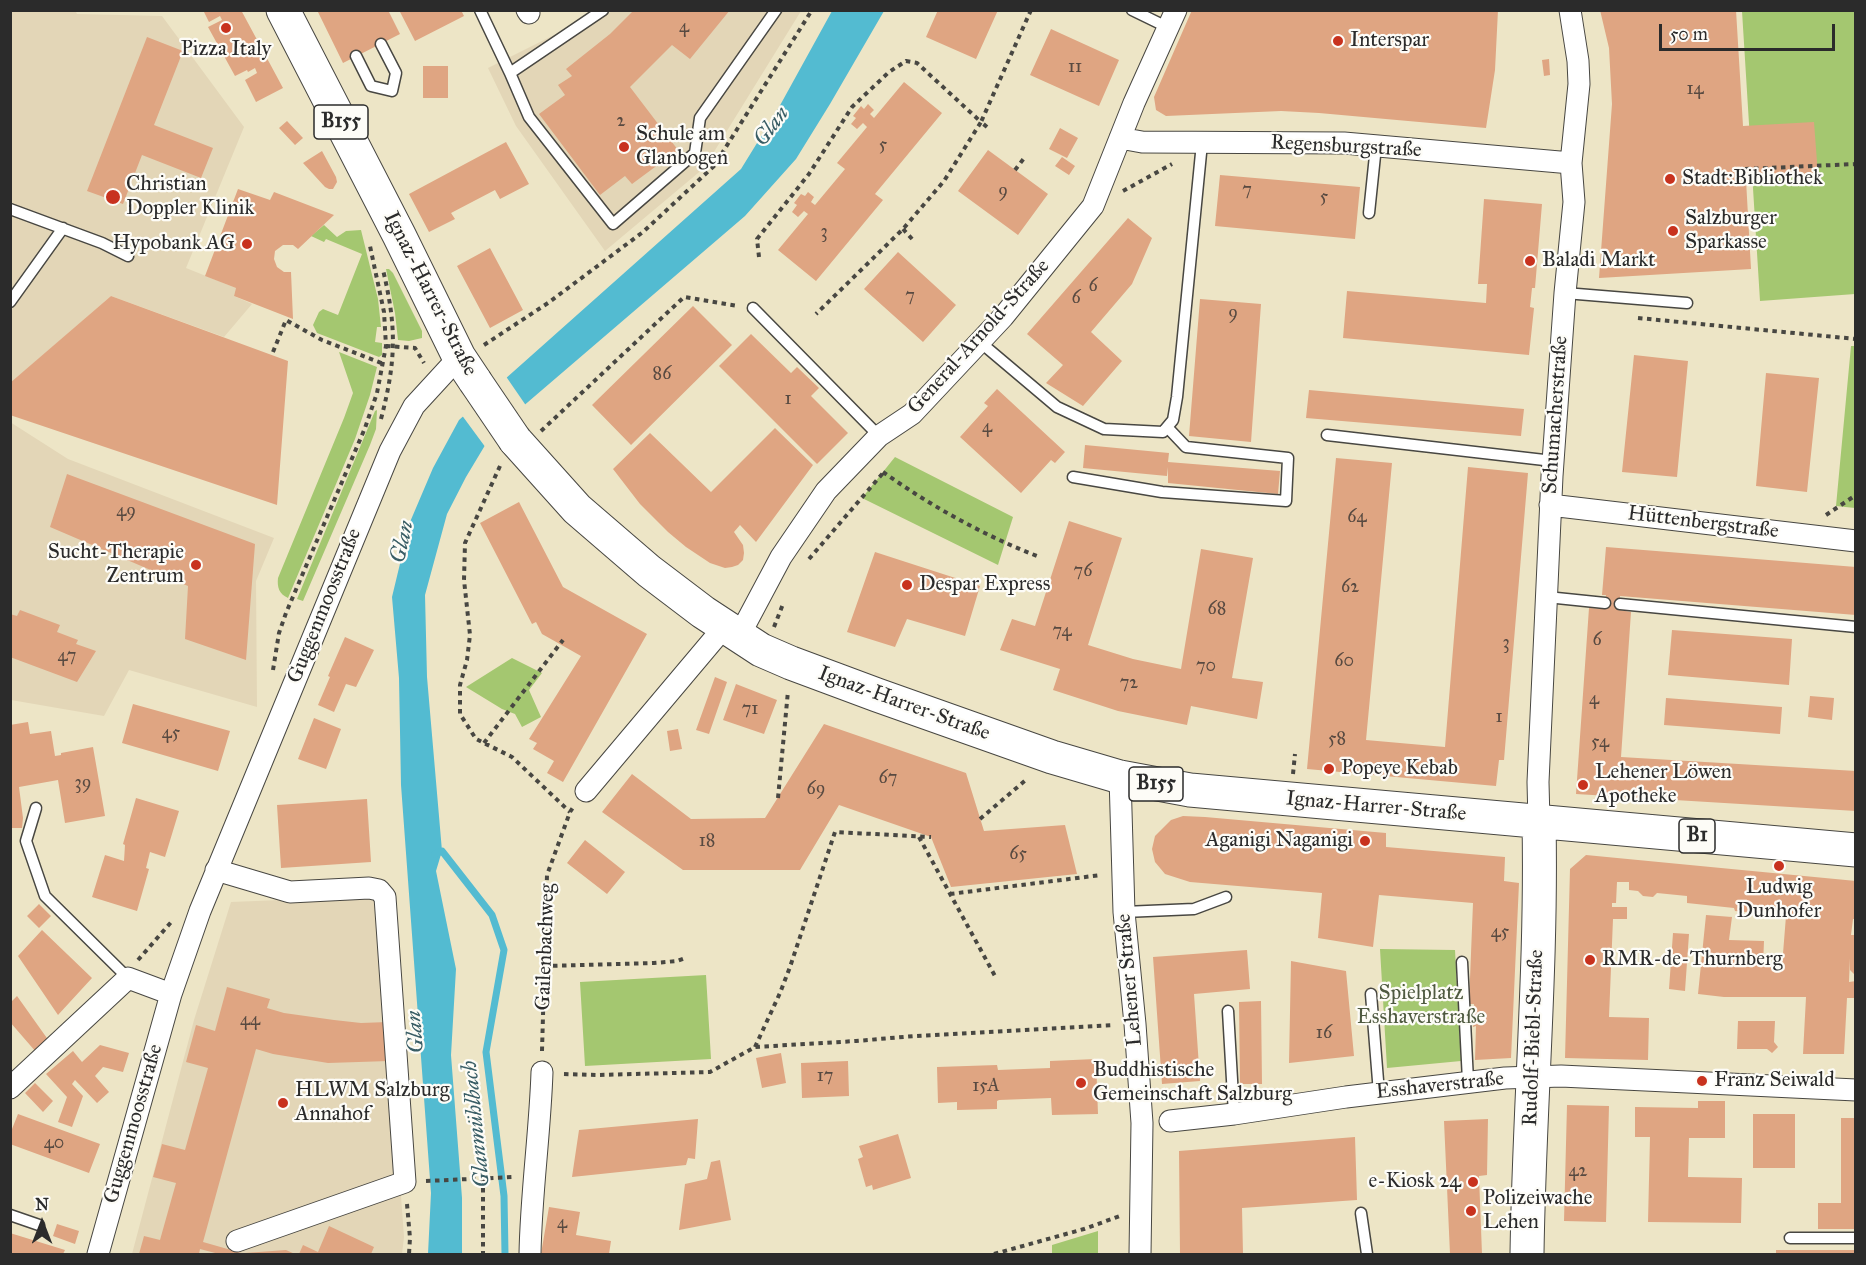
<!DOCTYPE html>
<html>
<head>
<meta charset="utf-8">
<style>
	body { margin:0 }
	#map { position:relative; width:1866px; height:1265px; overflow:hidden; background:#ede5c6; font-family:"IM FELL Great Primer",serif }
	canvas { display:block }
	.frame { position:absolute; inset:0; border:12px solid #2b2b2b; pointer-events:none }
	.north { position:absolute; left:12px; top:1193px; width:60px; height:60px; -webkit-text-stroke:4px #fdfcf7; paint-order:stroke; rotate:0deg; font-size:16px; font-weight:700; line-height:24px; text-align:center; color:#2b2b2b }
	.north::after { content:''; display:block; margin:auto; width:21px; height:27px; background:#2b2b2b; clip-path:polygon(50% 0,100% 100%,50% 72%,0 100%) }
	.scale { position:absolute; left:1659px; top:24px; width:176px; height:27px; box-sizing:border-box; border:3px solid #2b2b2b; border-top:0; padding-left:8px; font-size:18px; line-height:21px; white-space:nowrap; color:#2b2b2b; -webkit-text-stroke:4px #fdfcf7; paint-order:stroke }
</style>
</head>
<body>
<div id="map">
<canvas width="1866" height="1265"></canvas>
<div class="frame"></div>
<div class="north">N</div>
<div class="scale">50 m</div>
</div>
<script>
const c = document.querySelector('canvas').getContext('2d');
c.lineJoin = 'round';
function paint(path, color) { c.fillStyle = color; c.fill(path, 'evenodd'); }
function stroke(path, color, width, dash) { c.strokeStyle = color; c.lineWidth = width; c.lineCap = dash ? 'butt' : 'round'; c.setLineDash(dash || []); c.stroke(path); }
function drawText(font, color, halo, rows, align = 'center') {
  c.font = font + ' "IM FELL Great Primer",serif'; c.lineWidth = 4.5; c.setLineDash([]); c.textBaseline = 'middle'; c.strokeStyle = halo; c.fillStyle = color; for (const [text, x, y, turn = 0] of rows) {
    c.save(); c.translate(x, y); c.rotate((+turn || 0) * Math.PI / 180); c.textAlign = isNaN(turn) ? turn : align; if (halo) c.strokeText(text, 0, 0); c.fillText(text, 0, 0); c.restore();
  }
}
const built = new Path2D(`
	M75,10l2,4 85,2 82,111 -58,141 50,20 -2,8 18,8 -28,33 -113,-41 -100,87v-372z
	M589,11h212l-97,157 -99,83 -89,-125 -28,-58 84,-42z
	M10,422l58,37 206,79 -18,43 1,126 -128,-37 -25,46 -93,-16z
	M379,896l25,341 -2,17h-270l62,-234 37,-118z`);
const green = new Path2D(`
	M1742,11h113v283l-95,7z
	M324,225l13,12 9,-6 15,-1 17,69 3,28h-4l-2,15 7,1v12l-3,2 -62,-24 -4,-8 6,-13 4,-3 15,6 24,-61 -36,-15 -2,3 -13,-6z
	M386,269h3l4,4 29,58v7l-13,3 -11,-1 -3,-27z
	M1851,346h5l-1,162 -19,-2z
	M339,352l38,15 -7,28 -15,44 -67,159c-9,-4 -11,-11 -10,-20l66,-160 9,-25z
	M377,410l-1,19 -6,16 -67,156 -6,-2 78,-188z
	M895,457l118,60 -15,48 -136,-67z
	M512,658l30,15 -13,17 12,27 -19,10 -7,-13 -13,-5 -36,-22z
	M1380,949l75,1 6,111 -74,7z
	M706,975l5,84 -126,7 -5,-84z
	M1098,1231v23h-46v-9z`);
const water = new Path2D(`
	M832,11h52l-54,93 -34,55 -51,57 -252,216 -27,45 -19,37 -22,81 2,82 15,174 -6,20 20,98 -5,86 11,143v56h-34l3,-61 -30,-408 -2,-107 -7,-81 18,-75 23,-54 26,-48 282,-251 37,-60z`);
const pier = new Path2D(`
	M505,375l22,32 -32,27 -9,14 -25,-34z`);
const stream = new Path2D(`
	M435,854l7,-3 50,64 12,35 -18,102 18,144 1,58`);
const building = new Path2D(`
	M206,10h35l42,78 -27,14 -11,-22 12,-7 -2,-5 -7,4 -1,-2 -12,6 -27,-49 14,-7 -2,-4 -11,6 -5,-10z
	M317,10h71l12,24 -57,29z
	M399,10h62l3,6 -49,25z
	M634,10h96l-40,49 -18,-14 -42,42 48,63 -46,34 -7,-8 -25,19 -61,-81 26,-19 -7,-10 14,-9 -6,-7 44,-35z
	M938,10h60l-22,49 -50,-22z
	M1192,10h306l-3,60 -9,58 -167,-15 -38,-2 -115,5 -10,-6 -2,-13z
	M1600,10h136l7,116 71,-4 4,53 -72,5 5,89 -152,9 13,-174 -3,-56z
	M1051,29l68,31 -20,46 -69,-31z
	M147,37l36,14 -29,74 59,23 -12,30 -59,-23 -19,49 -36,-13z
	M1549,59l1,16 -6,1 -2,-16z
	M423,66h25v32h-25z
	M904,82l38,31 -67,81 8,6 -67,81 -38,-31 30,-36 -4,-3 -6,6 -6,-5 5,-7 -3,-2 7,-9 4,2 3,-4 6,5 -3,5 4,3 30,-36 -8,-6 30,-36 -4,-4 -6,6 -6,-5 5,-6 -3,-2 8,-10 3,3 4,-5 6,6 -4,4 4,4z
	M287,121l16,17 -8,7 -16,-17z
	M1060,128l18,10 -11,20 -18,-9z
	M506,142l23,42 -29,15 -5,-9 -44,23 4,6 -26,13 -20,-38z
	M988,150l60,44 -30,41 -60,-44z
	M322,151l14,26 1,5 -4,7h-4l-4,-2 -22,-24z
	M1062,157l13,9 -6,9 -14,-9z
	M1220,175l140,12 -5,52 -140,-13z
	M238,189l32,11 4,-8 60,23 -36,34 -5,-4h-10l-8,6 -1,8 3,8 7,5h7l2,47 -59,-23 2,-8 -31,-12z
	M1484,199l58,5 -7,84h-3l-2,19 4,1 -5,47 -186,-17 4,-47 139,12 1,-19h-9z
	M1128,218l24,20 -20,46 -41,48 31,29 -39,45 -37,-23 17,-18 -36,-31z
	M490,248l33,62 -33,18 -33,-62z
	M898,252l58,53 -33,37 -59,-53z
	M111,296l177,65 -11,144 -267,-90v-32z
	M1200,299l61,5 -10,138 -62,-6z
	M693,306l39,39 -101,100 -39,-40z
	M751,334l40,39 6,-6 22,21 -8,8 37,37 -31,31 -98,-98z
	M1634,355l54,6 -11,116 -55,-5z
	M1766,373l53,5 -12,114 -51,-6z
	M997,389l68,63 -10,11 -4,-3 -30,33 -61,-56 28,-31 -4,-3z
	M1309,390l215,19 -3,27 -215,-18z
	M775,428l38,37 -57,77 -16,-17 -6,7 9,13 1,8 -1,7 -5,5 -6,2 -7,1 -15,-5 -24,-16 -18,-15 -28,-28 -27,-35 37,-36 61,59z
	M1085,445l84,8 -1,9 112,9 -2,23 -110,-11v-16l-1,9 -84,-8z
	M1336,458l56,5 -26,277 79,7 23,-280 60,6 -24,287h-5l-3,26 -189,-17z
	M67,474l188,70 -9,116 -61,-21 3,-53 -138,-59z
	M519,502l44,85 84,47 -84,148 -16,-9 7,-12 -21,-12 4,-6 -8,-4 52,-83 -39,-22 -6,-12 -4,2 -52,-101z
	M1069,521l53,17 -34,107 45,14 48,10 20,-120 52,9 -21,120 31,4 -6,37 -66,-13 -4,19 -69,-14 -65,-21 7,-21 -60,-19 12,-31 23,7z
	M1606,547l250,20v48l-236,-19 -1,14 12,2 -10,145 235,14v40l-280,-17 13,-186 15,1 2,-14h-4z
	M875,552l105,34 -15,50 -58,-17 -12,28 -48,-15z
	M20,610l40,15 -3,7 21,8 -2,4 20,7 -19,31 -67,-25v-43l7,2z
	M1672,630l120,9 -3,46 -121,-10z
	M345,637l29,13 -18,37 -10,-3 -12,28 -16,-7 12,-28 -2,-1z
	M715,677l12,5 -18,52 -13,-4z
	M736,684l41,16 -13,34 -41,-14z
	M1810,696l24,2 -2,22 -24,-3z
	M1666,698l116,9 -2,27 -116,-9z
	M133,704l97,27 -12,40 -96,-28z
	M314,718l27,11 -15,40 -28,-10z
	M28,722l2,12 21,-3 4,25 6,-1v-2l32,-6 12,69 -40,7 -7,-43 -39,7 4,31 -1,10h-12v-103z
	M824,724l142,49 18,58 81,-6 12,49 -126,13 -20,-50 -92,-32 -39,65h-117l-81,-58 30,-38 59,45 74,-1z
	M678,729l4,20 -12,2 -3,-20z
	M136,798l43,13 -14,46 -15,-5 -4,16 3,1 -12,42 -45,-14 13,-42 19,6 1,-16 -2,-1z
	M367,799l4,63 -90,6 -4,-63z
	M1183,816l22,1 181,16v14l119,10 -1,24 15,2 -8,175 -36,2 1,-34 -3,1 1,-23h-5l4,-101 -94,-8 -6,52 -55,-9 4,-45 -132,-11 -25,-8 -10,-12 -3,-13 3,-13 16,-16z
	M585,840l40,32 -18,22 -40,-31z
	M1586,855l270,26v38h-3l-2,16h5v41l-6,-6v-12l-1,24 7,-1v17h-9l-3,56h-41l3,-57h-82l-26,-3 8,-79 26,2 -3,23 35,1 -1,25h19l4,-50 -51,-5 -1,-3 -47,-5v-7l-30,-3 -4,4 -10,-1 -5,-5 -9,-1v-8h-12l-1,21h-4v4h15v12h-14l-4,98 40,1 -1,42 -83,-2 5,-189z
	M39,904l12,12 -12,12 -12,-12z
	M42,930l50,48 -34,37 -40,-59z
	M1673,933l16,1 -4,57 -16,-2z
	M1247,950l3,39 -56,5 6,87 -38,3 -9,-127z
	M1291,961l55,10 8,85 -65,7z
	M227,987l43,12 -3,9 17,5 50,7 27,3 27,-1 1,39 -61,2 -55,-9 -17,-5 -53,193 42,12h-26l-19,-5 -1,5h-60l5,-18 16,4 16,-57 -23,-6 9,-33 23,6 23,-82 -22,-6 10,-37 19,6z
	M17,996l32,45 -13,11 -26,-30v-19z
	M1261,1001l1,83h-22l-1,-82z
	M1738,1021h37l-1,21 4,5 -6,6 -5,-4h-30z
	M100,1045l29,8 -6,19 -20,-5 -8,9 14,16 -12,11 -22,-23 -3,4 11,12 -11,31 -14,-5 9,-25 -21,-23 27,-23 9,11z
	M781,1053l5,30 -24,5 -6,-30z
	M1096,1059l2,55 -46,1 -1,-17 -52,2 -2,1v8l-40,1v-8l-19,1 -1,-36 60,-2 1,5 52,-2v-7z
	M848,1061l1,35 -47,2 -1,-35z
	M35,1083l18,18 -10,11 -18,-19z
	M1698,1101h27v37h-36l-1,39 54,1 -1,45 -93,-1 2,-85h-15v-30l63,1z
	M1567,1105l42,1 -3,116 -42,-1z
	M18,1114l82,30 -11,29 -79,-29v-10z
	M1753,1114h42v54h-42z
	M1841,1118h15v111h-38v-26h23z
	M698,1119l-3,40 -7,-1 -2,7 -114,12 7,-47z
	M1488,1119l-1,56 -8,1 3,78h-32l-6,-133z
	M898,1134l13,44 -38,12 -1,-5 -6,2 -8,-28 5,-2 -4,-11z
	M1355,1137l2,63 -115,8 1,46h-63l-1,-103z
	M720,1160l11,60 -52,10 6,-46 22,-5 4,-17z
	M549,1207l31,5 -4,23 35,6 -2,13h-68z
	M57,1224l22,7 -4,13 -22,-8z
	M329,1226l45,21 -3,7h-72l4,-9 15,7z
	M10,1233l55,17 -2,4h-53z
	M286,1250l9,4h-50v-1z
	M1776,1250h80v4h-80z`);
const path = new Path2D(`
	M987,127l-6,-5 50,-112
	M1745,169l111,-5
	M1015,170l10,-13
	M1123,191l49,-27
	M903,229l10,11
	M759,257l-2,-18 52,-65 43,-67 37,-35 17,-11 11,2 64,59 -37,59 -41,48 -87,85
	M1638,318l218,21
	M484,345l64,-42 95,-71 71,-66 98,-156
	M386,346l29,2 9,15
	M273,352l13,-32 36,20 62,24
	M381,419c15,-58 16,-91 2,-149
	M541,431l143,-134 54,9
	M500,466l-35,77 -1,37 6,55 -3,25 -7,25v29l16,25 36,18 58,55
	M883,472c48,34 100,63 154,84
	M1826,515l30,-20
	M809,559l74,-86
	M774,627l9,-23
	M273,670l6,-37 7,-20 79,-185 12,-35 9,-47 -2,-34 -14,-66
	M484,743l79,-103
	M1293,774l2,-20
	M778,798l10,-107
	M980,819l47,-40
	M919,837l76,139
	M950,894l151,-19
	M138,960l35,-40
	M544,966l110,-3 23,-2 8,-3
	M755,1047l25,-54 10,-26 45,-135 96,5
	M542,1051l5,-176 23,-63 4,-6
	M564,1074l34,1 112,-3 45,-25 101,-6 59,-5 198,-11
	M483,1179v75
	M426,1181l88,-4
	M407,1204l3,34 -1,16
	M994,1254l90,-25 36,-13`);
const lane = new Path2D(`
	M480,10l30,63 19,44 84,107 82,-71 5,-35 76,-108
	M1132,10l37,18
	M356,56l15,30 21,5 4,-18 -15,-29
	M510,73l93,-63
	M10,209l92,34 26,13
	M1369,213l7,-67
	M1565,293l122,10
	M10,302l53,-74
	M753,308l126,128
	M980,342l77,65 47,22 59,3 10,-12 4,-23 25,-254
	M1327,435l226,26
	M1073,477l89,15 124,9 2,-43 -102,-11 -19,-20
	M1547,597l58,6
	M1620,604l236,23
	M36,808l-10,33 19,55 83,82
	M1124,912l70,-3 32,-12
	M1462,962l6,119
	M1371,994l8,99
	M1228,1011l6,103
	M1361,1213l6,41
	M10,1215l29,10
	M1790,1238h66`);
const street = new Path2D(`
	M527,10l2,3
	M1120,138l22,4 202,1 227,20
	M1550,505l306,36
	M739,636l42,-79 45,-66 53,-55 33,-22 91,-97 90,-111 41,-103 42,-93
	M1120,777l4,135 11,112 7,99 -2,131
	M586,791l139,-165
	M1539,822l-1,-40 14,-306 13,-183 9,-91 -3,-39 8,-79 -1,-23 -8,-51
	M216,870l74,22 79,-4 10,2 6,7 20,285 -168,59
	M10,1088l118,-110 43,16
	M1170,1121l64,-7 112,-17 159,-19 56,-2 295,14
	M98,1254l73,-260 29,-83 190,-460 24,-45 45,-49
	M530,1254c1,-60 10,-121 12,-182`);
const primary = new Path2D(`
	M283,10l116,225 60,122 16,24
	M515,440l62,69 72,62 54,41 58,38 30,13 86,32 175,62 68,20 70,13 666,60
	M1527,1254c2,-144 15,-288 12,-432`);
const primaryBridge = new Path2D(`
	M475,381l40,59`);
const markers = [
	[226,28,6,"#c8321e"],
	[1338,41,6,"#c8321e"],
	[624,147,6,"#c8321e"],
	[1670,179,6,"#c8321e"],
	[113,197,8,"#c8321e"],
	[1673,231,6,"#c8321e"],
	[247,244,6,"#c8321e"],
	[1530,261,6,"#c8321e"],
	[196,565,6,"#c8321e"],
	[907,585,6,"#c8321e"],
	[1329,769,6,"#c8321e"],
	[1583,785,6,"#c8321e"],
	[1365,841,6,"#c8321e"],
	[1779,866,6,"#c8321e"],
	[1590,960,6,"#c8321e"],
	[1702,1081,6,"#c8321e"],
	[1081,1083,6,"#c8321e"],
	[283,1103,6,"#c8321e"],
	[1473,1182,6,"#c8321e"],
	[1471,1211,6,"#c8321e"]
];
const numberNames = [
	["4",684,28],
	["11",1075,68],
	["14",1695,90],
	["2",621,122],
	["5",883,146],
	["7",1247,191],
	["9",1003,192],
	["5",1324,198],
	["3",824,233],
	["6",1093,287],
	["7",910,297],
	["6",1076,299],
	["9",1233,314],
	["86",662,375],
	["1",788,400],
	["4",987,428],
	["49",126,512],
	["64",1357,518],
	["76",1083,572],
	["62",1350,588],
	["68",1217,610],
	["74",1062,632],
	["6",1597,641],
	["3",1506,644],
	["47",67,657],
	["60",1344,662],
	["70",1206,667],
	["72",1129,684],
	["4",1594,700],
	["71",750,710],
	["1",1499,718],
	["45",171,734],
	["58",1337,740],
	["54",1600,743],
	["67",888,779],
	["39",83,784],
	["69",816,790],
	["18",707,842],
	["65",1018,855],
	["45",1500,933],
	["44",250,1021],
	["16",1324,1034],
	["17",825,1077],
	["15A",986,1087],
	["40",54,1144],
	["42",1578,1172],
	["4",562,1224]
];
const shields = [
	[341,122,54],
	[1156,784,54],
	[1697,836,36]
];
const shieldNames = [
	["B155",341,122],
	["B155",1156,784],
	["B1",1697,836]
];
const poiNames = [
	["Interspar",1350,41],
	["Pizza Italy",226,50,"center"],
	["Schule am",636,135],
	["Glanbogen",636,159],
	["Stadt:Bibliothek",1682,179],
	["Christian",126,185],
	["Doppler Klinik",126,209],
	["Salzburger",1685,219],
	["Sparkasse",1685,243],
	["Hypobank AG",235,244,"right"],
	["Baladi Markt",1542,261],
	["Sucht-Therapie",184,553,"right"],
	["Zentrum",184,577,"right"],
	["Despar Express",919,585],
	["Popeye Kebab",1341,769],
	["Lehener Löwen",1595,773],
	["Apotheke",1595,797],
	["Aganigi Naganigi",1353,841,"right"],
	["Ludwig",1779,888,"center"],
	["Dunhofer",1779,912,"center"],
	["RMR-de-Thurnberg",1602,960],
	["Buddhistische",1093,1071],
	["Gemeinschaft Salzburg",1093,1095],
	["Franz Seiwald",1714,1081],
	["HLWM Salzburg",295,1091],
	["Annahof",295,1115],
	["e-Kiosk 24",1461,1182,"right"],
	["Polizeiwache",1483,1199],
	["Lehen",1483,1223]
];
const streetNames = [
	["Regensburgstraße",1346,147,3],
	["Ignaz-Harrer-Straße",430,294,63],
	["General-Arnold-Straße",979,337,-48],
	["Schumacherstraße",1556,415,-86],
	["Hüttenbergstraße",1703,523,7],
	["Guggenmoosstraße",325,606,-68],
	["Ignaz-Harrer-Straße",904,704,20],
	["Ignaz-Harrer-Straße",1376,807,5],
	["Gailenbachweg",546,947,-88],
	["Lehener Straße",1130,980,-95],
	["Rudolf-Biebl-Straße",1534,1038,-88],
	["Esshaverstraße",1440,1086,-6],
	["Guggenmoosstraße",134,1124,-74]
];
const parkNames = [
	["Spielplatz",1421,994],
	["Esshaverstraße",1421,1018]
];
const waterNames = [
	["Glan",772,127,-53],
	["Glan",403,542,-77],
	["Glan",416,1032,-94],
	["Glanmühlbach",477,1124,-96]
];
paint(built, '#e3d6b7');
paint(green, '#a4c770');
paint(water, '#53bbd1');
paint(pier, '#ede5c6');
stroke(stream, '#53bbd1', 7);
paint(building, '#dfa582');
stroke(lane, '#484742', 13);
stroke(street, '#484742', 23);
stroke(primary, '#484742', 35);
stroke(path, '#484742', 4, [4.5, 4.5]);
stroke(lane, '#fff', 10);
stroke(street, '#fff', 21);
stroke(primary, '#fff', 33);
stroke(primaryBridge, '#484742', 35, []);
stroke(primaryBridge, '#fff', 33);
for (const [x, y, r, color] of markers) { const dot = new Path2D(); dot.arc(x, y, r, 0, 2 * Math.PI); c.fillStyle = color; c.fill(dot); stroke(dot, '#fdfcf7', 2); }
drawText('18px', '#584a41', null, numberNames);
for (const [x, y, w] of shields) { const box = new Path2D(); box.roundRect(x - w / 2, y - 17, w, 34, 4.5); c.fillStyle = '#fdfcf7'; c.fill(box); stroke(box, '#2b2b2b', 1.5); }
drawText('bold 20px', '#2b2b2b', null, shieldNames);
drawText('21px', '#2b2b2b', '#fdfcf7', poiNames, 'left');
drawText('21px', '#2b2b2b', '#fdfcf7', streetNames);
drawText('21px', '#4f5a40', '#fdfcf7', parkNames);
drawText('italic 22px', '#395d65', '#fdfcf7', waterNames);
</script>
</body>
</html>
